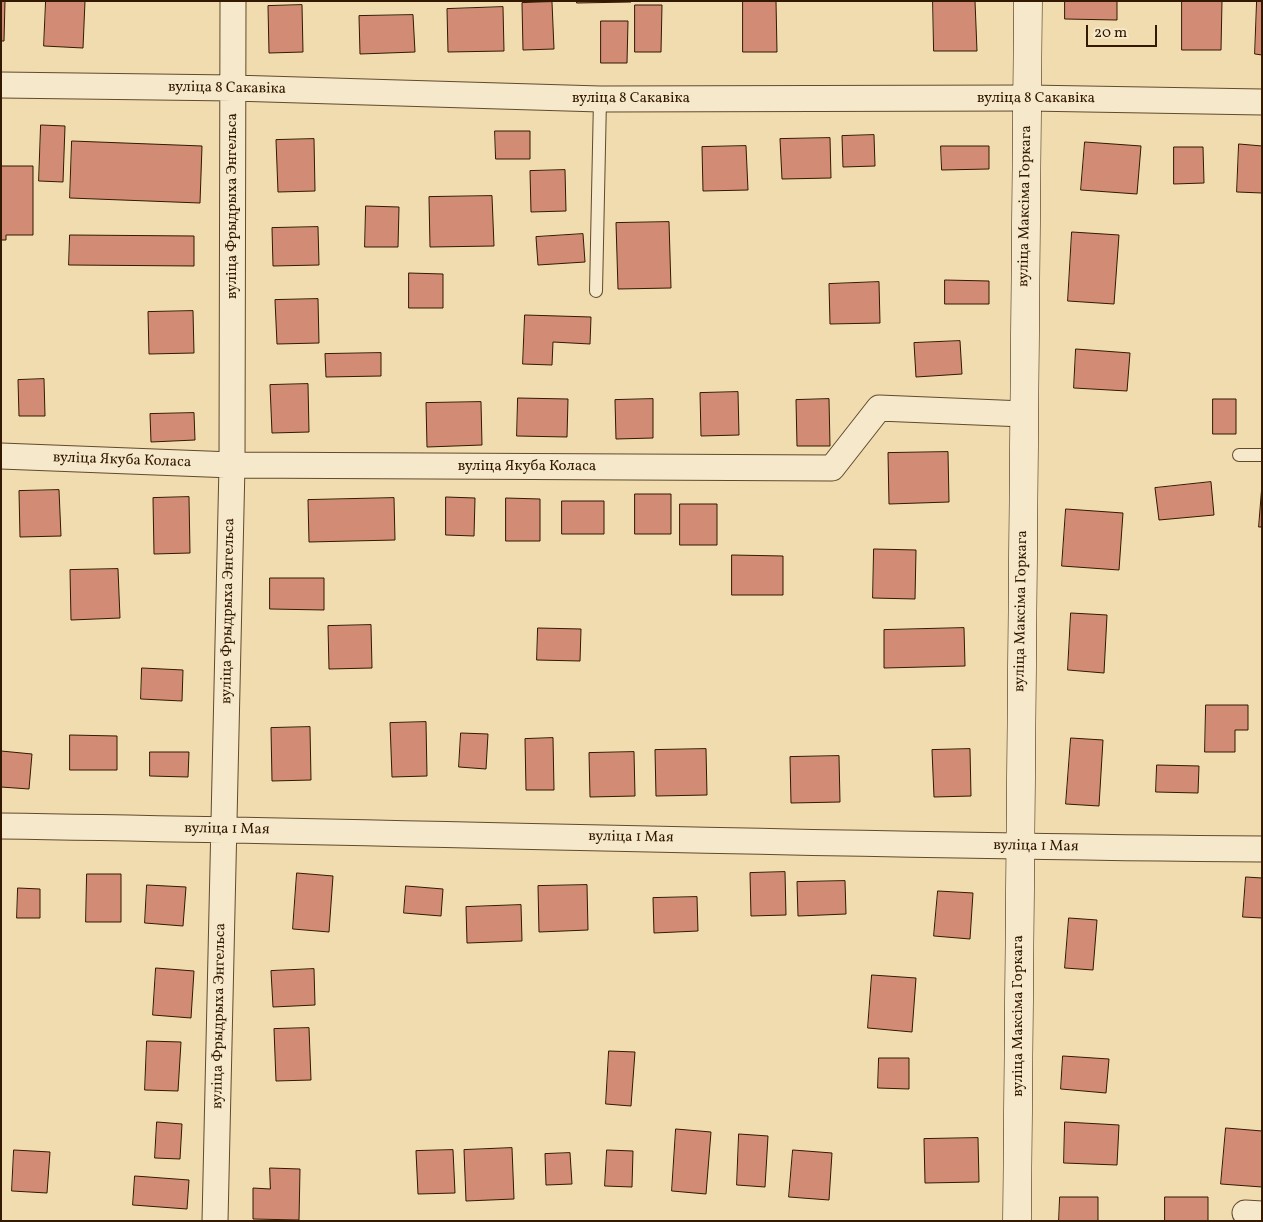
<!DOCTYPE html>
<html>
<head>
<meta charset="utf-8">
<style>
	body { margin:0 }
	#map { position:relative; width:1263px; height:1222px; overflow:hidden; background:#f0dcaf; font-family:Vollkorn,serif }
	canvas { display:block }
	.frame { position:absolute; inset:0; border:2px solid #331900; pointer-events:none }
	.scale { position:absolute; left:1086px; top:25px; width:71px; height:22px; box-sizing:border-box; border:2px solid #331900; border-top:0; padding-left:6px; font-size:15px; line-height:18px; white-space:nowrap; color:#331900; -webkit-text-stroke:4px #f5e8cb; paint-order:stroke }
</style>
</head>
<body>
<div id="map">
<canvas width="1263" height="1222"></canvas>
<div class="frame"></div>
<div class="scale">20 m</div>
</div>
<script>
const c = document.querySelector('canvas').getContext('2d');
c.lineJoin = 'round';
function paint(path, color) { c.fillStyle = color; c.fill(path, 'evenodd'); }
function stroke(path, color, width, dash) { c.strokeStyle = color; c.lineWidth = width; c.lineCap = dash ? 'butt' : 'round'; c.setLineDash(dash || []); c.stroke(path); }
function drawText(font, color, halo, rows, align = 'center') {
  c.font = font + ' Vollkorn,serif'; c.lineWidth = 4; c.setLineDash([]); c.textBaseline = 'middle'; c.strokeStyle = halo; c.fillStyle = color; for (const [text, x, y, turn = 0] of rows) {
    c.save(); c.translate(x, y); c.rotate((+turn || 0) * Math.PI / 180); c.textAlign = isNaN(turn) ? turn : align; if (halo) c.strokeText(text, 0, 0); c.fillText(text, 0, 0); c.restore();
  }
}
const building = new Path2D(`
	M1,1h4l-1,40h-3z
	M46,1h39l-2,47 -39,-2z
	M577,1h54v1l-54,1z
	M743,1h33l1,51h-34z
	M933,1h42l2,50h-43z
	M1065,1h52v19l-52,-1z
	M1182,1h40l-1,49h-39z
	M1257,1h5v54l-7,-1z
	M552,2l2,47 -31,1 -1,-47z
	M302,5l1,47 -34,1 -1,-47z
	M635,5h27l-1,47h-26z
	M503,7l1,44 -56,1 -1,-43z
	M413,15l2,37 -55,2 -1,-38z
	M601,21h27l-1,42h-26z
	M41,125l24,1 -2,56 -24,-1z
	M495,131h35v28h-34z
	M874,135l1,31 -32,1 -1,-31z
	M830,138l1,40 -49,1 -2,-40z
	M314,139l1,52 -37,1 -2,-52z
	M72,141l130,5 -2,57 -130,-5z
	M1085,142l56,4 -4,48 -56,-4z
	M1239,144l23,2v47l-25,-1z
	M746,146l2,44 -45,1 -1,-44z
	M941,146h48v23l-47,1z
	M1174,147h29l1,36 -30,1z
	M1,166h32v69h-27v5h-5z
	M565,170l1,41 -35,1 -1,-41z
	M492,196l2,50 -64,1 -1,-50z
	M366,206l33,1 -1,40h-33z
	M669,222l2,66 -53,1 -2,-66z
	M318,227l1,38 -46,1 -1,-38z
	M1072,232l47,3 -5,69 -46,-3z
	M583,234l2,28 -47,3 -2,-28z
	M70,235l124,1v30l-125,-1z
	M409,273l34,1v34h-34z
	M945,280l44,1v23h-44z
	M879,282l1,41 -50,1 -1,-40z
	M318,299l1,44 -42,1 -2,-44z
	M193,311l1,42 -45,1 -1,-42z
	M525,315l66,2 -1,27 -37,-2 -1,23 -29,-1z
	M960,341l2,33 -46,3 -2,-34z
	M1076,349l54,4 -3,38 -53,-3z
	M381,353v23l-55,1 -1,-23z
	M44,379l1,37h-26l-1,-36z
	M308,384l1,48 -37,1 -2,-48z
	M738,392l1,43 -38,1 -1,-43z
	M518,398l50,1 -1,38 -50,-1z
	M653,399v39l-37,1 -1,-39z
	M829,399l1,47h-33l-1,-46z
	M1213,399h23v35h-23z
	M481,402l1,43 -55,2 -1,-44z
	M194,413l1,27 -44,2 -1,-28z
	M948,452l1,50 -60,2 -1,-51z
	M1211,482l3,33 -55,5 -4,-32z
	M1262,485v42h-3z
	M59,490l2,46 -41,1 -1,-46z
	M635,494h36v40h-36z
	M189,497l1,56 -36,1 -1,-56z
	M446,497l29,1 -1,38 -28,-1z
	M394,498l1,42 -86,2 -1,-42z
	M506,498l34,1v42h-34z
	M562,501h42v33h-42z
	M680,504h37v41h-37z
	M1066,509l57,4 -4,57 -57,-4z
	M874,549l42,1 -1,49 -42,-1z
	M732,555l51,1v39h-51z
	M118,569l2,49 -49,2 -1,-50z
	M270,578h54v32l-54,-1z
	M1071,613l36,2 -3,58 -36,-3z
	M371,625l1,43 -43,1 -1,-43z
	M538,628l43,1 -1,32 -43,-1z
	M964,628l1,38 -81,2v-38z
	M142,668l41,2 -1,31 -41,-2z
	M1206,705h42v25h-13v22h-30z
	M426,722l1,54 -35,1 -2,-54z
	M310,727l1,53 -39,1 -1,-53z
	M461,733l27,1 -2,35 -27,-2z
	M70,735l47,1v34h-47z
	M553,738l1,52h-28l-1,-51z
	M1071,738l32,2 -4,66 -33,-2z
	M706,749l1,46 -51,1 -1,-46z
	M970,749l1,47 -37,1 -2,-47z
	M1,751l31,3 -3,35 -28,-2z
	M150,752h39l-1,25 -38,-1z
	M634,752l1,44 -45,1 -1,-44z
	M839,756l1,46 -49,1 -1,-46z
	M1157,765l42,1 -1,27 -42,-1z
	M785,872l1,43 -35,1 -1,-43z
	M297,873l36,3 -4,56 -36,-3z
	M87,874h34v48h-35z
	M1246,877l16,1v40l-19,-1z
	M845,881l1,33 -48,2 -1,-34z
	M147,885l39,2 -3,39 -38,-3z
	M587,885l1,45 -49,2 -1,-46z
	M406,886l37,3 -2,27 -37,-3z
	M18,888l22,1v29h-23z
	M938,891l35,2 -3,46 -36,-3z
	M697,897l1,34 -44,2 -1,-35z
	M521,905l1,36 -55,2 -1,-36z
	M1069,918l28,2 -4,50 -28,-2z
	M156,968l38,3 -3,47 -38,-3z
	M314,969l1,36 -42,2 -2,-36z
	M872,975l44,3 -4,54 -44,-4z
	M309,1028l2,52 -35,1 -2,-52z
	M147,1041l34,1 -3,49 -33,-1z
	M609,1051l26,1 -4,54 -25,-2z
	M1063,1056l46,3 -3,34 -45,-4z
	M879,1058h30v31l-31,-1z
	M157,1122l25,2 -2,35 -25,-1z
	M1065,1122l54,3 -2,40 -53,-2z
	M1226,1128l36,3v56l-41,-3z
	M676,1129l35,3 -5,62 -34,-3z
	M739,1134l29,2 -3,51 -28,-2z
	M978,1138l1,44 -54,1 -1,-44z
	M512,1148l2,51 -48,2 -2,-51z
	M14,1150l36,2 -3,41 -35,-2z
	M453,1150l2,43 -37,1 -2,-43z
	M607,1150l26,1 -1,36 -27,-1z
	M793,1150l39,3 -3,47 -40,-3z
	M570,1153l2,31 -26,1 -1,-31z
	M270,1168l30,1 -1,51 -46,-1v-31l17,1z
	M135,1176l54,4 -2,29 -54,-4z
	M1060,1197h38v24h-39z
	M1165,1197h43v24h-43z`);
const lane = new Path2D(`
	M596,291l4,-192
	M1239,455h23`);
const street = new Path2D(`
	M1,85l232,3 367,11 428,-1 234,4
	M1,456l231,9 600,3 47,-60 145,6
	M1,826c420,6 841,20 1261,23
	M1245,1213l17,1
	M215,1221l17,-756 1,-464`);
const secondary = new Path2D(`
	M1017,1221l11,-1220`);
const streetNames = [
	["вуліца 8 Сакавіка",227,89,1],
	["вуліца 8 Сакавіка",631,99],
	["вуліца 8 Сакавіка",1036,99],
	["вуліца Фрыдрыха Энгельса",233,206,-90],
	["вуліца Максіма Горкага",1026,206,-89],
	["вуліца Якуба Коласа",122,461,2],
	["вуліца Якуба Коласа",527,467],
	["вуліца Фрыдрыха Энгельса",229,611,-89],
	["вуліца Максіма Горкага",1022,611,-89],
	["вуліца 1 Мая",227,830,1],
	["вуліца 1 Мая",631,838,1],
	["вуліца 1 Мая",1036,847,1],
	["вуліца Фрыдрыха Энгельса",220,1016,-89],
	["вуліца Максіма Горкага",1019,1016,-90]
];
paint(building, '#d28c75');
stroke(building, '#331900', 1);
stroke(lane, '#624a2c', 14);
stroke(street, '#624a2c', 27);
stroke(secondary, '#331900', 29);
stroke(lane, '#f5e8cb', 12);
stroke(street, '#f5e8cb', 25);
stroke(secondary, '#f5e8cb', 28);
drawText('15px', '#331900', '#f5e8cb', streetNames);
</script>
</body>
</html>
